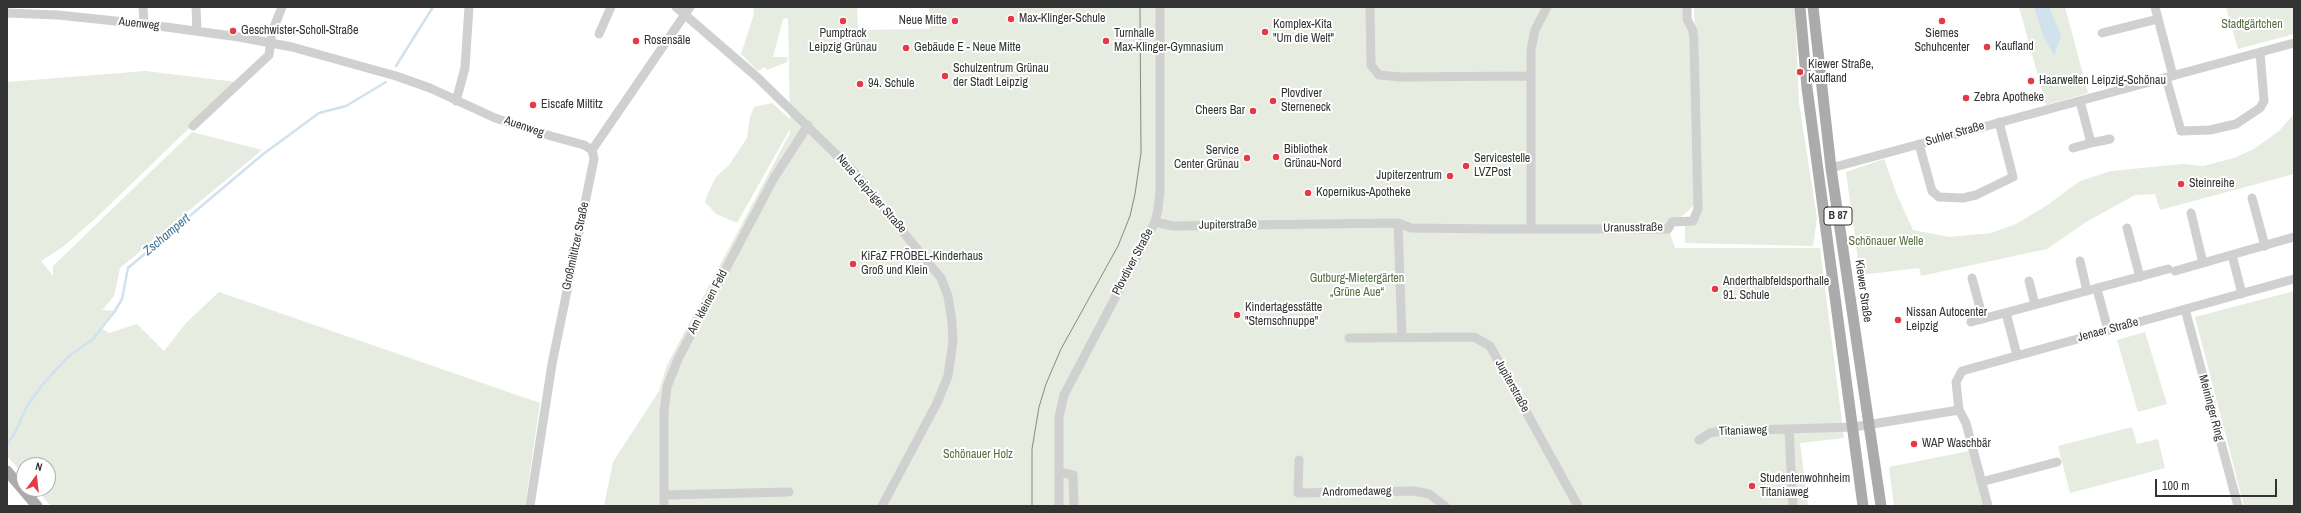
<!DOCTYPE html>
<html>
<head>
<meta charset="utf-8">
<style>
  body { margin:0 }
  #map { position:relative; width:2301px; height:513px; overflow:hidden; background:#fff; font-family:"Archivo Narrow",sans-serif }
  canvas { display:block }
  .frame { position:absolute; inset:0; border:8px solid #333; pointer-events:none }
  .north { position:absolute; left:16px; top:457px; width:40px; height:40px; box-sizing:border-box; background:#fff; border:1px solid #adadad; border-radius:50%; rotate:15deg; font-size:11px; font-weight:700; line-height:16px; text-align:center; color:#333 }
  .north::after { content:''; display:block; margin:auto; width:14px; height:18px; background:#e63946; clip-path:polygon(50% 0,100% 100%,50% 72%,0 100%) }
  .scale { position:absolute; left:2155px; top:479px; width:122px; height:18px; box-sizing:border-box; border:2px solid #333; border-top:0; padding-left:5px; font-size:12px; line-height:14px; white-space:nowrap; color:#333; -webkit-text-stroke:3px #fff; paint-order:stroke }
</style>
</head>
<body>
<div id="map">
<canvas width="2301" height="513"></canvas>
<div class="frame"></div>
<div class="north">N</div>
<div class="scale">100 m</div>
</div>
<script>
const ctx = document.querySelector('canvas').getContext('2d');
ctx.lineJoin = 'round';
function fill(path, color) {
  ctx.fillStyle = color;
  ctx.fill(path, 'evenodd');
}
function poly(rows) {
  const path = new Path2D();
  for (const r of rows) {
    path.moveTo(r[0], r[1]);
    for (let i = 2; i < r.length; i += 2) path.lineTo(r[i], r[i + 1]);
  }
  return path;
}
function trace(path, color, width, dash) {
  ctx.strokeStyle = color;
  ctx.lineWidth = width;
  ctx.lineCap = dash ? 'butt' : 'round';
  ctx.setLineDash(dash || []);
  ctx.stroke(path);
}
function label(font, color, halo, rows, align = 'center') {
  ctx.font = font + ' "Archivo Narrow",sans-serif';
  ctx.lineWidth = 4;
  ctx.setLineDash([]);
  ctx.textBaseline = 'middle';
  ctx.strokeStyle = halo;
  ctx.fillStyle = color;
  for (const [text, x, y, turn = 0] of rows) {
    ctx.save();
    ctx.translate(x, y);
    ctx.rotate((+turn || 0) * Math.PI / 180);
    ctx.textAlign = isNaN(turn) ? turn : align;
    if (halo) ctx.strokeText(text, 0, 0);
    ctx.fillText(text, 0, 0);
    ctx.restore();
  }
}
const green = poly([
  [753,7,857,7,858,30,930,29,929,7,1687,7,1693,31,1697,203,1668,228,1675,248,1820,248,1844,438,1800,443,1808,506,604,506,613,462,659,391,667,365,790,133,790,129,737,223,716,214,705,202,708,193,716,177,729,165,747,138,750,117,754,107,772,103,790,119,788,18,783,19,773,57,788,57,787,62,767,70,765,67,758,71,741,54,754,14],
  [1694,7,1795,7,1799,103,1817,218,1813,246,1685,243,1685,224,1696,222,1697,203,1699,45,1695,29],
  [2019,7,2065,7,2088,93,2046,105],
  [2226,7,2294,7,2294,34,2238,49],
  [145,71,237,82,97,217,64,246,41,261,53,276,53,266,192,132,262,150,120,268,114,296,102,310,117,311,101,328,109,333,137,324,164,351,187,322,219,292,540,403,525,506,51,506,36,489,48,489,48,465,24,465,24,475,7,456,7,82],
  [2294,114,2294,174,2160,210,2155,194,2135,195,2086,222,2047,249,1921,276,1919,268,1860,275,1846,172,1884,159,1897,195,1913,230,1949,237,1991,233,2016,224,2046,206,2080,181,2111,171,2183,164,2203,166,2234,158,2254,149,2279,131],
  [2294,291,2294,506,2244,506,2195,317],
  [2145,332,2167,404,2138,412,2117,340],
  [2132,427,2137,444,2158,439,2165,468,2070,493,2058,446],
  [1969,451,1984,506,1894,506,1889,467]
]);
const water = poly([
  [2034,7,2049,7,2061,36,2054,56,2043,35]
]);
const stream = poly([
  [396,66,433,7],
  [7,444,15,433,26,408,42,385,69,356,92,340,115,311,122,299,128,268,262,155,319,113,346,106,386,82]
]);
const minor = poly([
  [143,7,144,24],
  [196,7,197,31],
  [676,7,758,78,854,172,941,278,948,296,952,322,953,341,948,376,937,403,882,506],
  [1370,7,1371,65,1379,75,1400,77,1530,76],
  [2155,7,2173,76],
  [7,13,58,15,144,24,239,37,292,47,396,76,430,88,495,118,551,136,584,145,592,150],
  [2102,33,2158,19],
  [599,34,611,7],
  [2166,78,2181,131,2210,130,2236,124,2260,108,2264,101,2260,52],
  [456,101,465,68,469,7],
  [193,126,269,55,272,32,282,7],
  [2091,143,2110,139],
  [1919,144,1932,191,1939,197,1963,198,1976,195,2013,177,1999,122],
  [2073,148,2091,143,2080,101],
  [1831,168,2294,43],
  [2252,198,2265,246],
  [2191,213,2203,263],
  [1155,222,1173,226,1398,223,1411,228,1495,229,1668,229,1672,222,1693,221,1698,209,1694,41,1693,31,1687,19,1687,7],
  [1398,223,1402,338],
  [1531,228,1531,50,1535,30,1547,7],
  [2127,228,2140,277],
  [2232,255,2242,294],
  [2080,261,2087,291],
  [2175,271,2294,237],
  [1972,278,1983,319],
  [2029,281,2035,305],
  [2097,289,2108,330],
  [2185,309,2238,506],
  [2006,313,2017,355],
  [1971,322,2168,269],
  [1349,338,1474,337,1490,346,1578,506],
  [1789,430,1793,506],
  [1699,440,1710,433,1721,431,1854,427,1959,410],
  [1299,460,1298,493,1414,491,1429,494,1445,506],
  [1059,472,1073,475,1074,506],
  [1981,482,2057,462],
  [664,495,789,492],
  [530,506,552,364,594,159,592,150,690,7],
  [664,506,664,412,667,387,678,359,774,178,808,125],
  [1059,506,1059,417,1064,395,1155,222,1158,209,1160,191,1160,7],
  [1988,506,1966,423,1959,410,1956,382,1962,371,2294,279]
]);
const major = poly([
  [1800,7,1807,88,1863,506],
  [1813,7,1831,168,1881,506],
  [7,471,37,506]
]);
const tram = poly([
  [1032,506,1032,449,1039,407,1046,384,1061,349,1118,246,1130,216,1135,194,1141,153,1140,7]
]);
const markers = [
  [1011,19,4,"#e63946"],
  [843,21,4,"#e63946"],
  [955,21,4,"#e63946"],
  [1942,21,4,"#e63946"],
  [233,31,4,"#e63946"],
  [1265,32,4,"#e63946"],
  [636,41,4,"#e63946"],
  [1106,41,4,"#e63946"],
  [1987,47,4,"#e63946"],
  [906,48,4,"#e63946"],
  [1800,72,4,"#e63946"],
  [945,76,4,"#e63946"],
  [2031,81,4,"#e63946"],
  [860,84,4,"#e63946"],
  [1966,98,4,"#e63946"],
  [1273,101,4,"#e63946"],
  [533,105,4,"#e63946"],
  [1253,111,4,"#e63946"],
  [1276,157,4,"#e63946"],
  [1247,158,4,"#e63946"],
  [1466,166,4,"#e63946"],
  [1450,176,4,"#e63946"],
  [2181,184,4,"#e63946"],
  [1308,193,4,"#e63946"],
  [853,264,4,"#e63946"],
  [1715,289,4,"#e63946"],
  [1237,315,4,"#e63946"],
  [1898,320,4,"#e63946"],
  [1914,444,4,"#e63946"],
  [1752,486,4,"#e63946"]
];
const shields = [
  [1838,216,28]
];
const shieldNames = [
  ["B 87",1838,216]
];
const poiNames = [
  ["Max-Klinger-Schule",1019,19],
  ["Neue Mitte",947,21,"right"],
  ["Komplex-Kita",1273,25],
  ["\"Um die Welt\"",1273,39],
  ["Geschwister-Scholl-Straße",241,31],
  ["Pumptrack",843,34,"center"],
  ["Leipzig Grünau",843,48,"center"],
  ["Turnhalle",1114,34],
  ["Max-Klinger-Gymnasium",1114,48],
  ["Siemes",1942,34,"center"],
  ["Schuhcenter",1942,48,"center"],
  ["Rosensäle",644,41],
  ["Kaufland",1995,47],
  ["Gebäude E - Neue Mitte",914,48],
  ["Kiewer Straße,",1808,65],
  ["Kaufland",1808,79],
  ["Schulzentrum Grünau",953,69],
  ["der Stadt Leipzig",953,83],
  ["Haarwelten Leipzig-Schönau",2039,81],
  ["94. Schule",868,84],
  ["Plovdiver",1281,94],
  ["Sterneneck",1281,108],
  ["Zebra Apotheke",1974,98],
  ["Eiscafe Miltitz",541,105],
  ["Cheers Bar",1245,111,"right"],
  ["Bibliothek",1284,150],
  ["Grünau-Nord",1284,164],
  ["Service",1239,151,"right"],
  ["Center Grünau",1239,165,"right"],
  ["Servicestelle",1474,159],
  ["LVZPost",1474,173],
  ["Jupiterzentrum",1442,176,"right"],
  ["Steinreihe",2189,184],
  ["Kopernikus-Apotheke",1316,193],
  ["KiFaZ FRÖBEL-Kinderhaus",861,257],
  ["Groß und Klein",861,271],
  ["Anderthalbfeldsporthalle",1723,282],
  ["91. Schule",1723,296],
  ["Kindertagesstätte",1245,308],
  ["\"Sternschnuppe\"",1245,322],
  ["Nissan Autocenter",1906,313],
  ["Leipzig",1906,327],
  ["WAP Waschbär",1922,444],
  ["Studentenwohnheim",1760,479],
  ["Titaniaweg",1760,493]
];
const streetNames = [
  ["Auenweg",139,24,6],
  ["Auenweg",524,127,19],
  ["Suhler Straße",1955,134,-16],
  ["Neue Leipziger Straße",871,194,49],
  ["Jupiterstraße",1228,225,-1],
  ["Uranusstraße",1633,228,-1],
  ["Großmiltitzer Straße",576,246,-78],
  ["Plovdiver Straße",1133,262,-62],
  ["Kiewer Straße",1863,291,82],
  ["Am kleinen Feld",708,302,-62],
  ["Jenaer Straße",2108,330,-15],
  ["Jupiterstraße",1512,386,61],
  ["Meininger Ring",2211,408,75],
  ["Titaniaweg",1743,431,-2],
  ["Andromedaweg",1357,492,-1]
];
const parkNames = [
  ["Stadtgärtchen",2252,25],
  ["Schönauer Welle",1886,242],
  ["Gutburg-Mietergärten",1357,279],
  ["„Grüne Aue“",1357,293],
  ["Schönauer Holz",978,455]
];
const waterNames = [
  ["Zschampert",167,235,-40]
];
fill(green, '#e6ecdf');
fill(water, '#cfe2ee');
trace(stream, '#cfe2ee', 2.5);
trace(minor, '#d0d0d0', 9);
trace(major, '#ababab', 11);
trace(tram, '#888', 1);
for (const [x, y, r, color] of markers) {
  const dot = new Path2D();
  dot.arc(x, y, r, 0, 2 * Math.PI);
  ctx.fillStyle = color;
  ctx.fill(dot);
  trace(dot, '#fff', 1.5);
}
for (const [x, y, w] of shields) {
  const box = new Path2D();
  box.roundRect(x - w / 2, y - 9, w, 18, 3);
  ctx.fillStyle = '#fff';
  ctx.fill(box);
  trace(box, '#333', 1);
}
label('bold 11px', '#333', null, shieldNames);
label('12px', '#333', '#fff', poiNames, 'left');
label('12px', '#333', '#fff', streetNames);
label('12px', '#56703f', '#fff', parkNames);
label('italic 13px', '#3f7597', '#fff', waterNames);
</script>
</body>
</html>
